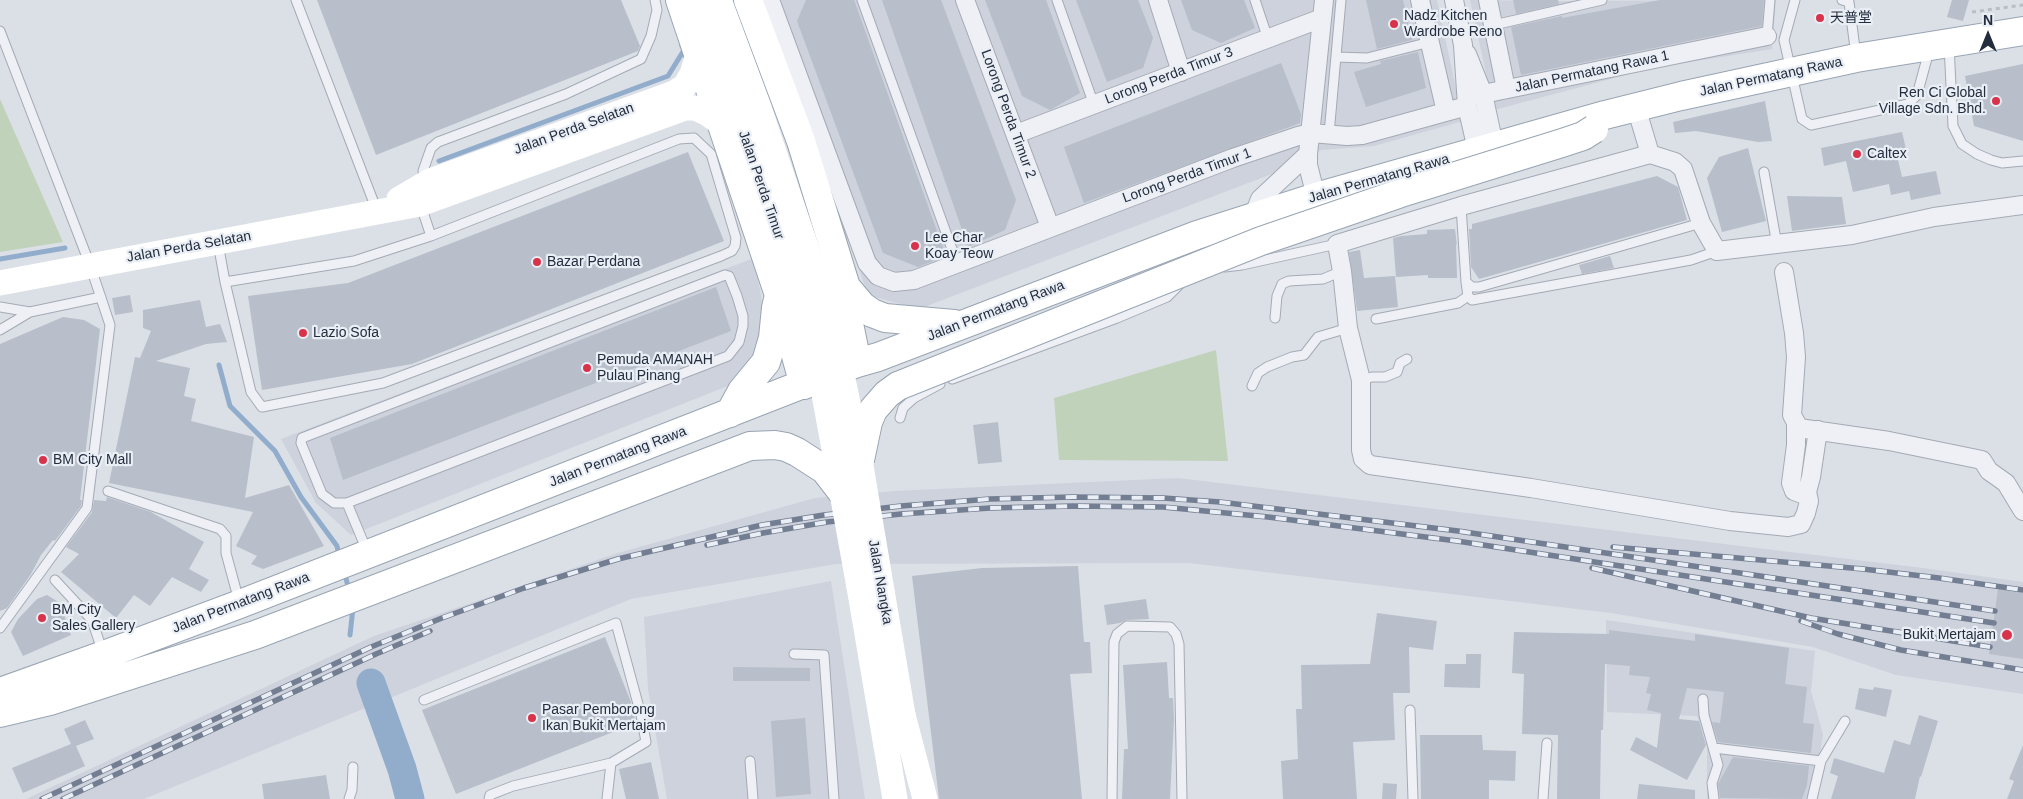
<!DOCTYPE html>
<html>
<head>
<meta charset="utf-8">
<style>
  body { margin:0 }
  #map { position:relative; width:2023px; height:799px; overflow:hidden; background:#dbe0e7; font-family:Arial,sans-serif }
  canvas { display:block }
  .north { position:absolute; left:1963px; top:10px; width:50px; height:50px; -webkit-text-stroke:4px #eaeef5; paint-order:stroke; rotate:0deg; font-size:14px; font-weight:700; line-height:20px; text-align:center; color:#242d3e }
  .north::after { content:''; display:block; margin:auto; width:18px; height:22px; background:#242d3e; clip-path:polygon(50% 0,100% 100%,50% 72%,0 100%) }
</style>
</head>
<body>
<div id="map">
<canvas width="2023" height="799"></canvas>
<div class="north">N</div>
</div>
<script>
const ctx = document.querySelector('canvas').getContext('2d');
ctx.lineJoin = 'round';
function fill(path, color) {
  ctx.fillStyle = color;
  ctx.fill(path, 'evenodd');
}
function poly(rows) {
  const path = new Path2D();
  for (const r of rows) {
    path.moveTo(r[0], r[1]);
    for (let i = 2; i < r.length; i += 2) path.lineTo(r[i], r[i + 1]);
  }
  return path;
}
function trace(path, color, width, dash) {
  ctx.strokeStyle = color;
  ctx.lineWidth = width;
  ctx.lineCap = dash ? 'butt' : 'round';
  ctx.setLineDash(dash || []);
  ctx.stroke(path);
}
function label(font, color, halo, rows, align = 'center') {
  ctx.font = font + ' Arial,"Noto Sans SC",sans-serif';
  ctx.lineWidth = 4.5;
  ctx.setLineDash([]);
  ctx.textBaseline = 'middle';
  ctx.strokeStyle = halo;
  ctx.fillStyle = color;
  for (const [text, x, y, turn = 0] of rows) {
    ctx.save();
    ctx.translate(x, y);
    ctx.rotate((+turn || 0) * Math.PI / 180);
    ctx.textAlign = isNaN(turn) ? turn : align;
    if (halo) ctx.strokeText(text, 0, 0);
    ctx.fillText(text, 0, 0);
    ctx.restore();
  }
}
const built = poly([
  [764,0,1437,0,1463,121,1374,146,1321,150,1303,162,919,309,868,295],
  [1470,0,1564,1,1776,0,1772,49,1652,68,1494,110],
  [754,258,766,323,761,352,738,382,351,535,316,503,281,439],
  [1178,478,1923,568,2023,582,2023,694,1896,675,1813,647,1611,613,1189,563,836,564,631,599,144,799,26,799,374,636,618,553,815,498,895,491],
  [831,581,865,799,667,799,648,689,644,617],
  [1606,620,1815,651,1811,691,1823,734,1816,780,1810,799,1707,799,1707,744,1697,716,1607,712]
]);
const green = poly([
  [0,99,63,242,0,252],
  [1216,350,1228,461,1059,460,1054,398]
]);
const stream = poly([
  [439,161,668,76,684,50,682,46],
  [0,259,65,248],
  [219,365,230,406,275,451,301,497,337,546,339,556],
  [344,571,349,590],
  [350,635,353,608]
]);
const river = poly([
  [371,683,402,769,410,799]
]);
const building = poly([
  [317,0,621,0,640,46,638,51,376,155],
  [806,0,854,0,946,256,918,267,883,253,797,21],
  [882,0,941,0,1016,200,1005,230,968,247],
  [985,0,1046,0,1080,93,1050,110,1022,96],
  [1076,0,1138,0,1153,38,1143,68,1107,82],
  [1181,0,1244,0,1255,28,1221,43,1192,30],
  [1366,0,1403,0,1412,40,1377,49],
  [1513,0,1558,0,1559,4,1516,14],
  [1660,0,1764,0,1762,26,1521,75,1511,27,1562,16,1562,18],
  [1952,0,1969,0,1963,21,1947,17],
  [1418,52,1426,88,1366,107,1354,72,1381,64,1380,61],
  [1281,63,1301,114,1300,123,1084,203,1064,147],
  [2023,64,2023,141,1974,126,1965,76],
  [1765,101,1772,141,1758,142,1696,131,1675,133,1673,122],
  [1902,132,1906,149,1896,151,1902,177,1936,171,1941,194,1911,200,1909,191,1891,195,1889,184,1853,192,1846,161,1824,166,1821,148],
  [1748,148,1766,221,1722,232,1707,178,1719,157],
  [688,152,724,241,412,364,262,390,248,296,348,283],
  [1657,176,1678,187,1687,220,1479,279,1471,267,1469,229,1472,229,1472,224],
  [1787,196,1842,197,1846,224,1792,231],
  [1455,229,1457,246,1456,243,1457,278,1428,278,1428,275,1396,277,1393,238,1401,236,1427,234,1427,230],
  [1360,250,1364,278,1395,276,1398,307,1357,311,1349,252],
  [1610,256,1614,268,1582,274,1579,265],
  [716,287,731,331,343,480,330,438],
  [130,295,133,312,115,315,112,298],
  [200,300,206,327,220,324,227,342,206,344,156,361,190,368,184,396,196,399,191,421,254,437,245,498,289,485,324,546,263,569,251,564,257,556,236,546,253,512,109,483,135,357,140,358,151,331,143,328,143,310],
  [63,317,84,320,100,329,80,500,82,500,81,506,55,541,53,540,41,555,31,574,7,608,0,611,0,344],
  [998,422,1002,462,978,464,973,425],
  [107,497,151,512,204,542,189,569,209,580,201,592,172,577,150,606,134,595,116,618,61,572,79,554,66,547,92,512,94,500,106,501],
  [1078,566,1084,642,1090,642,1092,673,1070,674,1082,799,939,799,912,576,982,568],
  [1998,589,2023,593,2023,659,1989,654],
  [47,595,60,603,71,635,23,656,11,632,18,619,37,599],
  [1146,599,1149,619,1127,620,1120,623,1107,625,1104,605],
  [1377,613,1437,621,1433,650,1409,647,1410,693,1393,693,1395,740,1353,742,1357,799,1283,799,1281,761,1298,759,1296,709,1302,709,1301,665,1370,664],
  [1609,630,1695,641,1695,634,1789,648,1785,684,1807,687,1803,723,1814,724,1811,753,1718,742,1712,722,1720,723,1724,692,1687,688,1679,719,1699,721,1706,745,1687,780,1630,750,1636,737,1657,748,1661,713,1647,710,1651,694,1646,693,1650,677,1629,675,1630,666,1605,664,1603,730,1601,730,1600,799,1557,799,1558,735,1522,734,1524,674,1512,673,1514,632,1609,634],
  [605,637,631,702,636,723,456,794,422,710],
  [1466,654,1481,654,1480,688,1444,687,1445,664,1466,664],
  [1167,662,1169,698,1173,698,1174,719,1170,799,1122,799,1124,749,1128,749,1123,665],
  [733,667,810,668,810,681,733,681],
  [1874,687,1892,690,1886,717,1855,709,1859,688,1873,690],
  [1919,715,1938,721,1921,777,1920,776,1915,799,1831,799,1838,776,1830,773,1834,758,1884,773,1894,740,1910,745],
  [805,718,811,794,776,797,771,721],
  [85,720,94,739,76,746,85,766,23,793,12,768,71,744,64,729],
  [1420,735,1482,735,1483,750,1516,751,1515,781,1489,780,1489,799,1421,799],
  [2023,745,2023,799,2007,799,2014,781,2009,779],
  [1733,757,1809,766,1807,785,1802,799,1720,798,1718,784],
  [651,762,659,799,626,799,619,769],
  [326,775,330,799,264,799,262,784],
  [1383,783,1397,784,1396,799,1382,799],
  [1639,784,1695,790,1695,799,1637,799]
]);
const path = poly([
  [1972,12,2023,5]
]);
const lane = poly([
  [296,0,377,211],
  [862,0,957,263],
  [1057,0,1094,105],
  [1255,0,1268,39],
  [1795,0,1784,40,1802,119,1811,125,1908,104,1917,95,1929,51],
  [1842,0,1849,2,1856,56],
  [1494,25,1602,0],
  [0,31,90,265,110,325,87,508,0,628],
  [1767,36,1770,0],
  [1949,45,1953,126,1962,144,1977,154,1991,160,2002,163,2023,161],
  [1336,57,1367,58,1430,42],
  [1329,134,1341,0],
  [1764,172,1777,245],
  [428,179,423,171,431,148,438,142,566,94,641,59,651,36,657,10,655,0],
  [421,206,431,236],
  [1461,206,1466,282,1472,287,1479,287,1701,223],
  [218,243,225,282,251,392,262,407,383,383,721,256,732,251,735,246,736,238,711,154,694,138,679,139,431,236,354,261,225,282],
  [1225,267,1242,265,1337,244],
  [725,275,729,276,737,296,743,316,743,326,739,342,728,356,347,503,334,503,322,494,301,443,302,438,725,275],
  [1466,282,1468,296,1472,300,1691,260,1717,251],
  [0,307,30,312],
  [1275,318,1277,296,1282,284,1289,281,1323,279,1342,271],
  [1376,319,1458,303,1468,296],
  [0,330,30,312,101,297],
  [952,379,1117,318,1167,297,1181,283],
  [1361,380,1372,377,1385,377,1397,372,1400,363,1407,359],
  [1252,386,1258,373,1267,367,1292,357,1304,355,1318,337,1348,328],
  [900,418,903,408,914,398,940,384],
  [108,491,220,529,226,536,226,553,239,601],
  [347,503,367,551],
  [55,580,92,620,103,653],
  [794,654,824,655,834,799],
  [1703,699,1704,715,1718,765,1712,783,1714,799],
  [424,700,616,623,641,715,646,742,611,763],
  [1410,710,1413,799],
  [1714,748,1821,761],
  [750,761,753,799],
  [349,799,352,790,353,767],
  [489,799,490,795,513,786,611,763,607,799],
  [1112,799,1114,642,1117,634,1127,626,1170,627,1176,634,1179,644,1182,799],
  [1543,799,1547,743],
  [1812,799,1821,761,1845,721]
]);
const street = poly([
  [770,0,867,263,878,276,894,282,914,280,1233,158,1298,136,1311,133,1347,136,1362,135,1467,106],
  [965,0,1050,227],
  [1158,0,1181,72],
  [1420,0,1446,112],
  [1454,0,1463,45,1467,106,1477,150],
  [1488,0,1506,89],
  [1467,54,1483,94,1494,145],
  [1483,94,1767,36],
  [1636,107,1650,154],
  [1016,134,1322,18],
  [1316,197,1308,165,1308,154,1324,0],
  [1253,217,1260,199,1308,154],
  [1784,272,1794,333,1796,357,1792,415,1799,428,1889,441,1982,460,1989,471,2006,483,2023,511],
  [1796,422,1796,445,1791,483,1794,491,1802,494,1807,492,1811,477,1818,430],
  [1807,492,1809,501,1806,513,1801,524,1788,527,1730,521,1531,488,1370,465,1363,459,1361,450,1361,380,1348,328,1342,271,1337,244,1461,206,1650,154,1675,162,1683,169,1701,223,1717,251,1852,235,1934,217,2023,205]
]);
const secondary = poly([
  [696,0,809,323,820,372],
  [719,0,758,105,814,270,829,319,840,365],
  [399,199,430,181,674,93,685,86,692,74,698,55],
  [0,283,420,204,685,108,695,108,708,114,722,124],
  [859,587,895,799],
  [903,715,925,799]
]);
const primary = poly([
  [680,0,779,295,776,308,773,338,766,362,742,391,730,413],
  [748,0,801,141,846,287,862,306,872,313,885,318,954,324],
  [846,287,845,304,857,363],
  [782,305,804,385],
  [0,692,104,655,240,604,857,363,878,357,1197,235,1316,197,1605,115,1681,96,1856,58,2023,31],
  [0,713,50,701,255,635,750,446,775,445,786,447,797,452,825,470,842,492]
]);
const rail = poly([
  [707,545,763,533,827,522,901,514,990,508,1073,506,1163,507,1268,517,1457,541,1994,623],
  [1613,547,1863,569,1939,578,2023,590],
  [1592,568,1811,618,1990,647],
  [1801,621,1838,634,1901,650,2023,670],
  [42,799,371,647,442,618,524,588,618,559,762,525,824,515,901,506,990,499,1073,497,1163,498,1220,502,1458,531,1995,611],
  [63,799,376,654,430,631]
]);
const secondaryBridge = poly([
  [840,365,860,460,903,715],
  [820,372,859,587]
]);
const primaryBridge = poly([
  [860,460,868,422,873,410,887,394,898,386,1261,241,1401,193,1562,143,1583,136,1594,129]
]);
const markers = [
  [1820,18,5,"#d8334a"],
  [1394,24,5,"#d8334a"],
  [1996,101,5,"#d8334a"],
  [1857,154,5,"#d8334a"],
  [915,246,5,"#d8334a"],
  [537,262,5,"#d8334a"],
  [303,333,5,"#d8334a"],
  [587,368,5,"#d8334a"],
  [43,460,5,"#d8334a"],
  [42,618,5,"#d8334a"],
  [2007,635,6,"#d8334a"],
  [532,718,5,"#d8334a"]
];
const poiNames = [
  ["Nadz Kitchen",1404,16],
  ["Wardrobe Reno",1404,32],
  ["天普堂",1830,18],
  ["Ren Ci Global",1986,93,"right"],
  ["Village Sdn. Bhd.",1986,109,"right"],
  ["Caltex",1867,154],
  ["Lee Char",925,238],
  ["Koay Teow",925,254],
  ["Bazar Perdana",547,262],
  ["Lazio Sofa",313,333],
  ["Pemuda AMANAH",597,360],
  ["Pulau Pinang",597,376],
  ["BM City Mall",53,460],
  ["BM City",52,610],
  ["Sales Gallery",52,626],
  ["Bukit Mertajam",1996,635,"right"],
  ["Pasar Pemborong",542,710],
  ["Ikan Bukit Mertajam",542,726]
];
const streetNames = [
  ["Jalan Permatang Rawa 1",1592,72,-12],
  ["Lorong Perda Timur 3",1169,76,-21],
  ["Jalan Permatang Rawa",1771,77,-12],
  ["Lorong Perda Timur 2",1008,114,70],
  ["Jalan Perda Selatan",574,129,-20],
  ["Lorong Perda Timur 1",1187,176,-20],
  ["Jalan Permatang Rawa",1379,179,-16],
  ["Jalan Perda Timur",761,185,71],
  ["Jalan Perda Selatan",189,247,-10],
  ["Jalan Permatang Rawa",996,311,-21],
  ["Jalan Permatang Rawa",618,457,-21],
  ["Jalan Nangka",880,582,80],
  ["Jalan Permatang Rawa",241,603,-21]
];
fill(built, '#cdd2dc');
fill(green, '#c1d2bb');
trace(stream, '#92adcb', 5);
trace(river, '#92adcb', 29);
fill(building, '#b8beca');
trace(lane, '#a4aab4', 11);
trace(street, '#a4aab4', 20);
trace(primary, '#99a4b3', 30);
trace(path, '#b9bdc5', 3, [4, 4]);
trace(lane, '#eef0f5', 9);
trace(street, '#eef0f5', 18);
trace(secondary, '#fff', 25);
trace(primary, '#fff', 28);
trace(rail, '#737e92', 5.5);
trace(rail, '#eaeef5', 4, [11]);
trace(primaryBridge, '#99a4b3', 30, []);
trace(secondaryBridge, '#fff', 25);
trace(primaryBridge, '#fff', 28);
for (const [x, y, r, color] of markers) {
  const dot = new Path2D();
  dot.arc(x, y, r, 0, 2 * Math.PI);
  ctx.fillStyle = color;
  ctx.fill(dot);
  trace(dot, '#eaeef5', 2);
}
label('14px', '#242d3e', '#eaeef5', poiNames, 'left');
label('14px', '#242d3e', '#eaeef5', streetNames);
</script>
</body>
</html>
